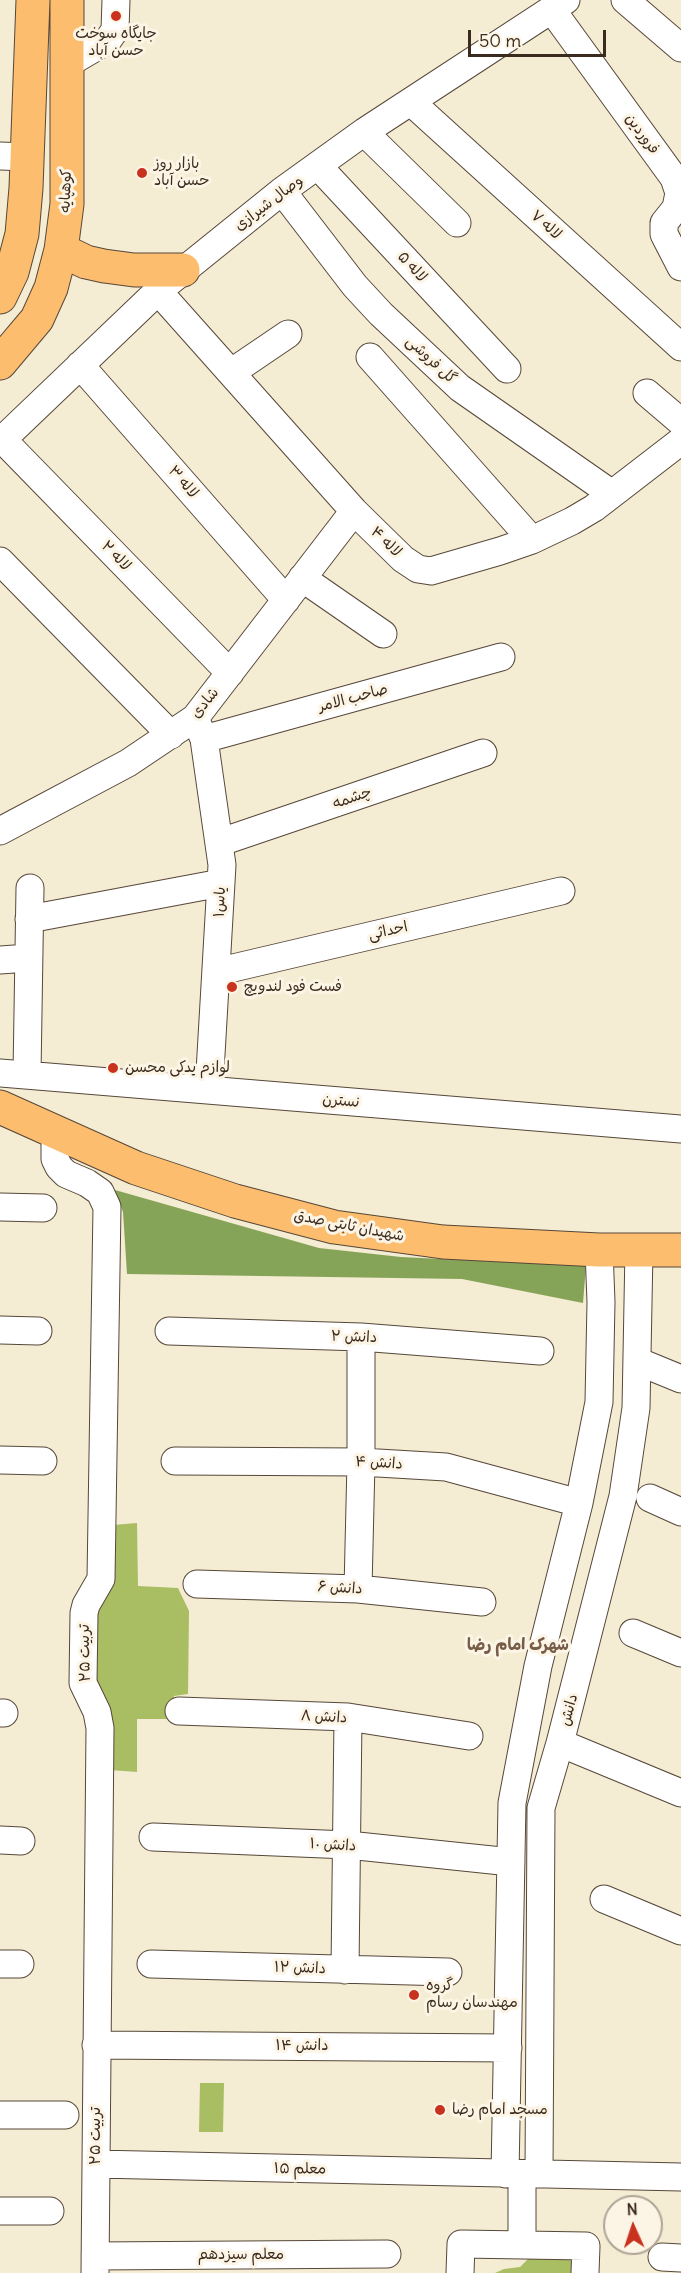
<!DOCTYPE html>
<html>
<head>
<meta charset="utf-8">
<style>
  body { margin:0 }
  #map { position:relative; width:681px; height:2273px; overflow:hidden; background:#f4ecd3; font-family:Delius,sans-serif }
  canvas { display:block }
  .north { position:absolute; left:603px; top:2195px; width:60px; height:60px; box-sizing:border-box; background:#fcf5e5; border:2px solid #afa495; border-radius:50%; rotate:357deg; font-size:16px; font-weight:700; line-height:24px; text-align:center; color:#3b2a1e }
  .north::after { content:''; display:block; margin:auto; width:21px; height:27px; background:#c8321e; clip-path:polygon(50% 0,100% 100%,50% 72%,0 100%) }
  .scale { position:absolute; left:468px; top:30px; width:138px; height:27px; box-sizing:border-box; border:3px solid #3b2a1e; border-top:0; padding-left:8px; font-size:18px; line-height:21px; white-space:nowrap; color:#3b2a1e; -webkit-text-stroke:4px #fcf5e5; paint-order:stroke }
</style>
</head>
<body>
<div id="map">
<canvas width="681" height="2273"></canvas>
<div class="north">N</div>
<div class="scale">50 m</div>
</div>
<script>
const ctx = document.querySelector('canvas').getContext('2d');
ctx.lineJoin = 'round';
function fill(path, color) {
  ctx.fillStyle = color;
  ctx.fill(path, 'evenodd');
}
function poly(rows) {
  const path = new Path2D();
  for (const r of rows) {
    path.moveTo(r[0], r[1]);
    for (let i = 2; i < r.length; i += 2) path.lineTo(r[i], r[i + 1]);
  }
  return path;
}
function trace(path, color, width, dash) {
  ctx.strokeStyle = color;
  ctx.lineWidth = width;
  ctx.lineCap = dash ? 'butt' : 'round';
  ctx.setLineDash(dash || []);
  ctx.stroke(path);
}
function label(font, color, halo, rows, align = 'center') {
  ctx.font = font + ' Delius,"Playpen Sans Arabic",sans-serif';
  ctx.lineWidth = 6;
  ctx.setLineDash([]);
  ctx.textBaseline = 'middle';
  ctx.strokeStyle = halo;
  ctx.fillStyle = color;
  for (const [text, x, y, turn = 0] of rows) {
    ctx.save();
    ctx.translate(x, y);
    ctx.rotate((+turn || 0) * Math.PI / 180);
    ctx.textAlign = isNaN(turn) ? turn : align;
    if (halo) ctx.strokeText(text, 0, 0);
    ctx.fillText(text, 0, 0);
    ctx.restore();
  }
}
const green = poly([
  [137,1523,138,1586,178,1588,189,1611,188,1694,174,1696,173,1719,137,1719,137,1772,110,1770,94,1691,92,1609,113,1525],
  [200,2083,224,2083,223,2132,199,2132],
  [531,2256,569,2258,575,2262,575,2273,495,2273,504,2269,520,2267]
]);
const forest = poly([
  [115,1190,319,1248,401,1257,586,1266,583,1303,462,1279,127,1274,123,1212]
]);
const minor = poly([
  [625,0,681,48],
  [552,10,674,178,679,193,676,208,664,223,664,234,681,267],
  [67,64,108,40,115,30,116,0],
  [411,102,681,347],
  [364,132,457,223],
  [0,156,27,157],
  [318,166,507,369],
  [282,191,355,286,381,314,460,388,612,494],
  [158,291,354,511,403,559,418,569,431,571,500,551,532,540,572,521,594,508,681,441],
  [370,357,532,540],
  [80,365,286,600],
  [232,372,288,334],
  [647,393,681,422],
  [2,439,230,673],
  [0,442,158,291,282,191,364,132,566,0],
  [0,561,171,735],
  [302,578,383,634],
  [195,718,204,739,222,865,209,1089],
  [204,739,501,657],
  [0,831,128,763,195,718,354,511],
  [221,842,483,753],
  [29,919,221,883],
  [0,960,28,958],
  [216,972,561,891],
  [0,1073,681,1129],
  [27,1074,30,888],
  [55,1132,55,1159,59,1167,66,1174,87,1183,100,1192,107,1207,101,1579,86,1605,84,1613,83,1683,97,1712,100,1728,95,2273],
  [0,1207,43,1208],
  [0,1330,38,1331],
  [169,1331,361,1337,540,1351],
  [637,1361,681,1379],
  [0,1460,43,1461],
  [175,1461,361,1462,446,1467,579,1503],
  [650,1498,681,1512],
  [197,1584,358,1589,482,1602],
  [358,1589,361,1462,361,1337],
  [633,1633,681,1653],
  [179,1711,348,1717,469,1736],
  [0,1713,4,1713],
  [560,1743,681,1793],
  [153,1837,348,1845,511,1862],
  [0,1840,21,1841],
  [604,1899,681,1931],
  [0,1964,20,1964],
  [151,1964,448,1972],
  [345,1970,348,1717],
  [96,2045,508,2048],
  [0,2115,65,2115],
  [96,2164,681,2177],
  [505,2174,512,1803,538,1666,579,1503,599,1402,601,1302,599,1250],
  [522,2174,522,2245],
  [539,2174,541,1808,560,1743,623,1496,636,1408,639,1250],
  [0,2211,50,2211],
  [95,2256,387,2254],
  [662,2257,681,2258],
  [460,2273,461,2244,586,2246,585,2273]
]);
const major = poly([
  [61,250,86,262,104,266,134,270,183,270],
  [0,297,12,272,22,234,26,188,33,0],
  [0,363,37,319,51,288,61,250,67,204,67,0],
  [0,1107,136,1168,235,1201,334,1227,443,1242,599,1250,681,1250]
]);
const markers = [
  [116,16,6,"#c8321e"],
  [142,173,6,"#c8321e"],
  [232,987,6,"#c8321e"],
  [113,1068,6,"#c8321e"],
  [414,1995,6,"#c8321e"],
  [440,2110,6,"#c8321e"]
];
const poiNames = [
  ["جایگاه سوخت",116,34,"center"],
  ["حسن آباد",116,51,"center"],
  ["بازار روز",154,164],
  ["حسن آباد",154,181],
  ["فست فود لندویچ",244,987],
  ["لوازم یدکی محسن",125,1068],
  ["گروه",426,1986],
  ["مهندسان رسام",426,2003],
  ["مسجد امام رضا",452,2110]
];
const streetNames = [
  ["فروردین",642,134,54],
  ["کوهپایه",66,191,-88],
  ["وصال شیرازی",269,203,-37],
  ["لاله ۷",546,225,42],
  ["لاله ۵",412,267,47],
  ["گل فروشی",431,360,43],
  ["لاله ۳",183,482,49],
  ["لاله ۴",386,542,44],
  ["لاله ۲",116,556,46],
  ["صاحب الامر",353,698,-15],
  ["شادی",205,703,-50],
  ["چشمه",352,798,-19],
  ["یاس۱",220,902,-87],
  ["احداثی",388,931,-13],
  ["نسترن",341,1101,5],
  ["شهیدان ثابتی صدق",349,1226,11],
  ["دانش ۲",354,1337,2],
  ["دانش ۴",379,1463,3],
  ["دانش ۶",340,1588,3],
  ["تربیت ۲۵",85,1653,-91],
  ["دانش",569,1710,-75],
  ["دانش ۸",324,1717,3],
  ["دانش ۱۰",333,1845,3],
  ["دانش ۱۲",300,1968,2],
  ["دانش ۱۴",302,2046],
  ["تربیت ۲۵",96,2136,-90],
  ["معلم ۱۵",300,2169,1],
  ["معلم سیزدهم",241,2255]
];
const neighbourhoodNames = [
  ["شهرک امام رضا",518,1645]
];
fill(green, '#a9bd62');
fill(forest, '#86a458');
trace(minor, '#574739', 29);
trace(major, '#574739', 35);
trace(minor, '#fff', 27);
trace(major, '#fcbd6e', 33);
for (const [x, y, r, color] of markers) {
  const dot = new Path2D();
  dot.arc(x, y, r, 0, 2 * Math.PI);
  ctx.fillStyle = color;
  ctx.fill(dot);
  trace(dot, '#fcf5e5', 2);
}
label('15px', '#3b2a1e', '#fcf5e5', poiNames, 'left');
label('15px', '#3b2a1e', '#fcf5e5', streetNames);
label('bold 16px', '#775c48', '#fcf5e5', neighbourhoodNames);
</script>
</body>
</html>
